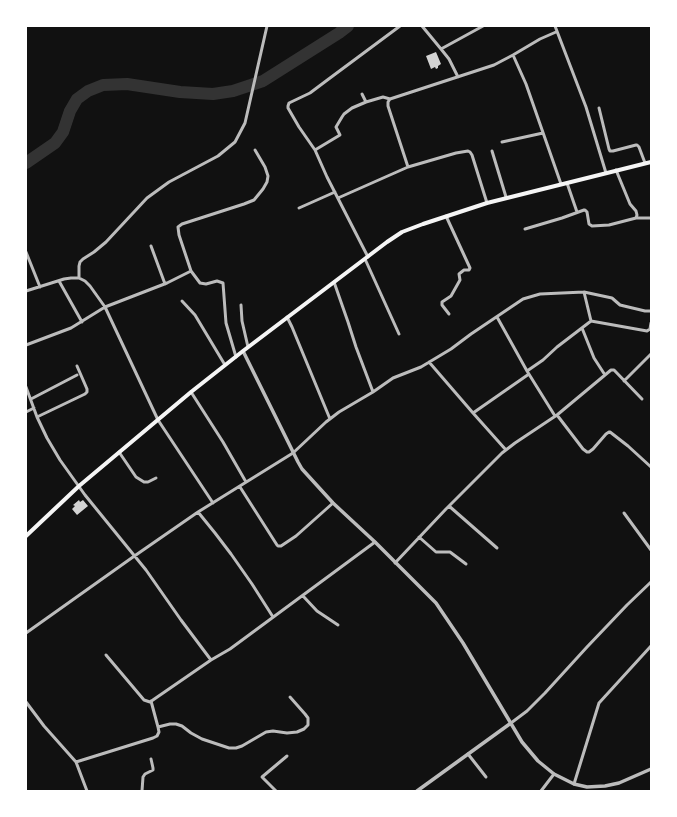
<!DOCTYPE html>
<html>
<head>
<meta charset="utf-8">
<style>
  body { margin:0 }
  #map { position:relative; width:677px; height:817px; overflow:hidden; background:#111; font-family:Arial,sans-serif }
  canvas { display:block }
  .frame { position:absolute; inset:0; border:27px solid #fff; pointer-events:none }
</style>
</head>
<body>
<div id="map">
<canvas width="677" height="817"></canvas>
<div class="frame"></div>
</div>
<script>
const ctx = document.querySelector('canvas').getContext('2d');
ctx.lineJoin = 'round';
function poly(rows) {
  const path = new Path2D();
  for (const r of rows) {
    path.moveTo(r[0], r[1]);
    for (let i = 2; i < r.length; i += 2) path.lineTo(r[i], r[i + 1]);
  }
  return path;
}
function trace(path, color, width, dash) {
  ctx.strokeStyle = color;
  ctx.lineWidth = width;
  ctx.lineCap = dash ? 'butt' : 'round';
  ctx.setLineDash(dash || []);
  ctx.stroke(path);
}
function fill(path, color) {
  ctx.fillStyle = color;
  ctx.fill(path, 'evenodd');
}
const river = poly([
  [26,163,55,143,63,132,70,111,77,99,88,91,103,85,127,84,180,92,213,94,233,91,263,81,339,33,348,26]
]);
const building = poly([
  [436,52,441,64,438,66,438,68,436,69,435,67,431,69,426,56],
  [79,500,80,502,83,500,88,506,77,515,72,509,75,506,73,505]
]);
const minor = poly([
  [422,26,441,49,449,59,458,77],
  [555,26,586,107,606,173],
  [441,49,483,26],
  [513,55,526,84,561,184],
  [362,94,366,102,383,97,390,99,494,65,513,55,540,39,556,32],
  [390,99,388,102,388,106,408,167],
  [366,102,352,108,344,114,342,117,336,127,340,135,315,150,327,177,368,257],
  [599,108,609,149,610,151,613,151,636,145,637,145,639,147,645,163],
  [502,142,543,133],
  [315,150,299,127,288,108,288,106,289,103,310,93,326,81,400,26],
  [492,151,506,197],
  [616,170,630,204,636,211,637,215,636,218],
  [567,183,577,212],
  [338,198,408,167,456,153,468,151,470,152,472,155,487,203],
  [299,208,335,192],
  [446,216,470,268,469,270,464,270,459,274,460,280,451,296,442,302,442,305,449,314],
  [525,229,562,218,584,210,585,210,587,212,589,224,592,226,609,225,636,218,651,218],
  [151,246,165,284],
  [26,252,40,287],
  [365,259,399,334],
  [191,271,200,283,206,284,217,281,223,283,226,323,236,357],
  [79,278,79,266,80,262,83,259,94,252,106,242,147,198,169,182,218,156,235,142,245,123,267,26],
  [59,281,82,322],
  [334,282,348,322,356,347,373,392],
  [26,291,64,279,71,278,79,278,85,281,90,286,105,307,158,420,213,503],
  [584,292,591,321],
  [182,301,195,315,225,365],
  [241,305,242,321,248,347],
  [287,317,292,327,330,419],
  [497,317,527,371,555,416],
  [582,328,594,358,605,375],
  [26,345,71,328,105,307,167,283,191,271,179,235,178,227,182,224,244,204,254,200,263,189,267,182,268,176,265,167,255,150],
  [429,362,473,413],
  [527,371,543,360,557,347,591,321,647,331,650,329,651,323],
  [624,381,651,354],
  [26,387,37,417,47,438,60,460,85,495,146,570,181,620,211,660],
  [191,392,223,442,246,482],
  [31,399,77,375],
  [26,412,34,408],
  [557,415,583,449,587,452,589,452,593,449,606,434,609,432,610,432,628,446,651,467],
  [37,417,85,394,87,392,87,389,77,366],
  [506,450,473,413,529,374],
  [119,452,136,477,144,482,148,482,156,478],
  [240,487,277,545,278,546,281,546,296,536,333,503],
  [449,506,497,548],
  [198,512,215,533,231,554,252,584,273,617],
  [624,513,651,550],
  [419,537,436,552,450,552,466,564],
  [395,563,446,509,502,453,515,443,557,415,611,370,614,370,642,399],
  [303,596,317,611,338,625],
  [26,633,133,557,198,512,293,453,326,422,339,412,373,392,393,378,421,367,451,349,471,334,523,299,540,294,584,292,612,298,620,305,645,311,651,311],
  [106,655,144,700,150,702,211,660,230,649,375,542],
  [26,702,44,726,76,762,87,791],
  [511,723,527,711,545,693,587,647,627,605,651,582],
  [158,727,170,724,176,724,182,726,191,733,202,739,229,748,236,748,242,746,266,732,273,731,287,733,297,732,304,729,308,725,308,718,305,714,290,697],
  [468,754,486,777],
  [76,762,153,738,157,736,159,732,158,727,151,701],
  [574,784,599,703,651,646],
  [142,791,143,777,145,774,153,770,153,768,151,759],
  [276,791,262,777,287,756],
  [541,791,554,774]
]);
const tertiary = poly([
  [243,351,298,462,302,469,333,503,375,542,436,603,463,643,522,742,538,761,554,774,574,784,587,787,605,786,619,783,651,769],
  [417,791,511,723]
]);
const secondary = poly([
  [26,536,79,486,191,392,243,351,387,242,402,232,423,224,487,203,651,162]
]);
trace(river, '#333', 12);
fill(building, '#d3d3d3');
trace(minor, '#bcbcbc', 3);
trace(tertiary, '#bcbcbc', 3.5);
trace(secondary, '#f5f5f5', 4);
</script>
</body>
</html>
